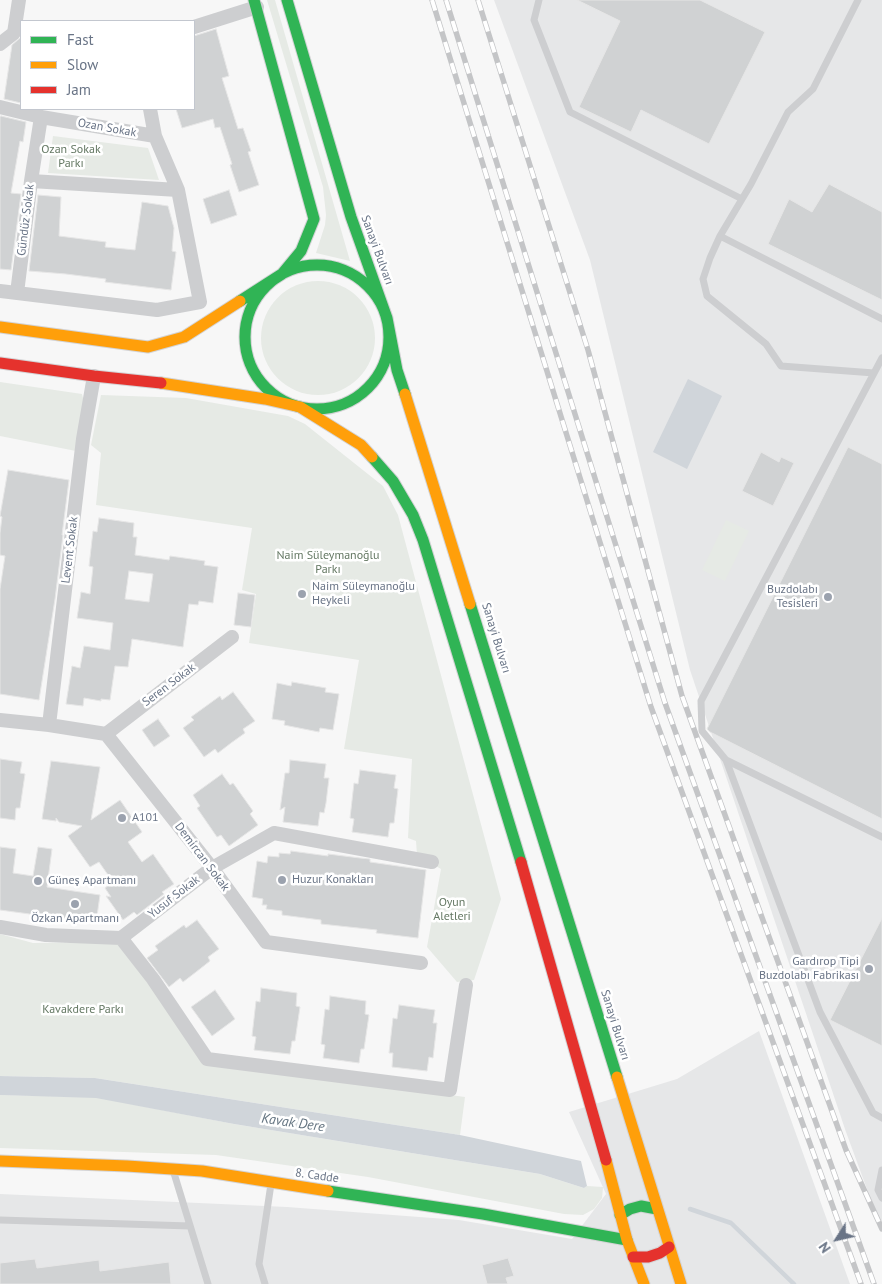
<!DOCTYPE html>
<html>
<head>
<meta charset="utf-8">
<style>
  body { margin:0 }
  #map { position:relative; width:882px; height:1284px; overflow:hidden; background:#f7f7f7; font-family:"PT Sans",sans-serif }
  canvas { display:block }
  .legend { position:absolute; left:20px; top:20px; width:175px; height:90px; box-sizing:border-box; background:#fff; border:1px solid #c3c7cf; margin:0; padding:6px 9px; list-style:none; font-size:15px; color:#697486 }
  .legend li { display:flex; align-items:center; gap:10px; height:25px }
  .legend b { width:25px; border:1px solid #c3c7cf }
  .north { position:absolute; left:812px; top:1214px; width:50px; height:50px; -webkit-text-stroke:4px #fff; paint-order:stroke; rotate:235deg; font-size:14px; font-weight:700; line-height:20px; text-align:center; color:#697486 }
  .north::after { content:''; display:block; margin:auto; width:18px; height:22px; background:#697486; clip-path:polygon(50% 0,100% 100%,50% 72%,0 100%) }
</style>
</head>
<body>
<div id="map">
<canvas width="882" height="1284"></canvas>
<ul class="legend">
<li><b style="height:6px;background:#30b455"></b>Fast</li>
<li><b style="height:6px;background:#ff9f0a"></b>Slow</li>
<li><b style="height:6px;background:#e5322d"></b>Jam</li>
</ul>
<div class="north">N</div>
</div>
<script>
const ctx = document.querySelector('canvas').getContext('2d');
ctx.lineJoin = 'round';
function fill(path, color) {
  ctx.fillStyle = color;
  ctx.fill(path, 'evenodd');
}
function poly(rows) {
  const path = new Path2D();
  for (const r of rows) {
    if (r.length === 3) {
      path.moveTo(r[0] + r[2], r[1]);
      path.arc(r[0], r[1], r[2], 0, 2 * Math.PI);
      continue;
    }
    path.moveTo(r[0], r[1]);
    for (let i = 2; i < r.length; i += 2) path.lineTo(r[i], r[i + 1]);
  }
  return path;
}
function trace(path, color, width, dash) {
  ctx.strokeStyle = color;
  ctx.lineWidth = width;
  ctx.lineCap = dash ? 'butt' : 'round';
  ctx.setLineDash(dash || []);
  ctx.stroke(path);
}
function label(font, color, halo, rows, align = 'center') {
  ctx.font = font + ' "PT Sans",sans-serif';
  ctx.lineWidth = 5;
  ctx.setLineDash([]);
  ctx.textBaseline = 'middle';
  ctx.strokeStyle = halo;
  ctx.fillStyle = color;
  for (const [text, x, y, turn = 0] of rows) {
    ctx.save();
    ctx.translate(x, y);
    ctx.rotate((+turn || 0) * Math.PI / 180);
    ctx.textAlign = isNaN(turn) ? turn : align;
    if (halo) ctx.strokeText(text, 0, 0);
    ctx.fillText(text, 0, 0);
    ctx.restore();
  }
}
const built = poly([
  [494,0,882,0,882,1230,846,1132,690,670,590,260],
  [759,1031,850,1284,0,1284,0,1194,287,1207,459,1220,572,1239,606,1194,569,1112,677,1079]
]);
const green = poly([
  [267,0,275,0,350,261,316,253,325,225,326,215,323,187],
  [53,136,148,148,159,180,48,173],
  [318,338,57],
  [0,382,82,394,84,402,76,451,0,436],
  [101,395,186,398,288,416,305,424,383,486,398,515,501,899,474,980,457,982,427,947,441,869,417,855,416,841,408,838,412,759,344,749,359,660,249,643,256,594,242,590,252,528,96,505,101,453,91,445],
  [726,520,749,531,725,581,702,570],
  [0,934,33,943,118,942,205,1062,465,1097,460,1135,95,1078,0,1076],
  [0,1095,95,1097,234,1124,540,1174,584,1188,587,1186,603,1187,602,1198,594,1209,583,1215,564,1214,368,1177,216,1155,0,1148]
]);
const water = poly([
  [688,379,722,396,687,469,653,452],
  [0,1076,95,1078,460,1135,581,1161,587,1186,584,1188,540,1174,234,1124,96,1098,0,1095]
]);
const stream = poly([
  [690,1209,731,1223,794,1284]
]);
const building = poly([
  [577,0,700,0,765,32,709,144,641,110,631,132,579,107,620,21,577,0],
  [216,29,229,76,222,78,238,129,243,128,251,151,248,152,259,185,239,192,230,165,232,164,220,127,215,128,213,119,182,128,176,109,194,109,194,36,216,29],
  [21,37,21,103,4,99,12,45,21,37],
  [1,116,26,122,23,142,20,141,11,193,21,194,11,270,0,269,0,117,1,116],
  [829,184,882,212,882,300,768,244,789,199,812,212,829,184],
  [229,190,237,215,211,224,203,199,229,190],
  [38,195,61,197,59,236,106,242,105,247,135,250,142,202,168,206,174,228,172,251,176,252,171,290,105,282,106,279,66,274,29,271,38,195],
  [848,447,882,464,882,819,710,732,707,729,848,447],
  [761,452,779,462,781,457,794,463,773,506,742,491,761,452],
  [8,470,69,480,62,535,63,535,55,599,39,700,0,694,0,589,5,556,0,555,0,533,2,517,0,516,8,470],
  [99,518,134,523,133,537,137,537,135,555,169,560,170,556,205,561,204,565,218,567,213,603,199,601,198,605,189,604,183,647,132,639,128,667,115,666,110,700,101,699,101,701,84,698,83,706,66,704,72,666,80,668,84,646,110,650,113,623,77,618,81,592,90,594,93,567,89,566,93,531,97,532,99,518],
  [129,571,153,574,149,602,125,599,129,571],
  [238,593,255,595,251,627,234,625,238,593],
  [292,682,326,688,325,692,339,694,333,730,320,728,319,732,284,725,285,721,272,719,277,683,291,686,292,682],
  [233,692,255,721,243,729,245,733,231,743,218,753,215,749,204,757,183,728,194,720,191,717,220,696,222,700,233,692],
  [158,719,170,736,154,747,142,730,158,719],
  [0,759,22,762,20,773,25,774,20,808,16,808,15,820,0,818,0,759],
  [290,760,326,764,324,778,329,778,326,803,324,813,320,812,318,826,283,822,285,807,280,810,285,773,289,773,290,760],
  [51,761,100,767,91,820,120,800,142,832,128,842,142,862,153,854,174,884,162,892,164,894,137,915,134,912,123,920,106,896,111,897,105,888,113,882,99,862,90,867,68,836,82,826,59,822,56,818,56,821,42,819,51,761],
  [360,770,396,775,394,788,398,789,394,823,390,823,388,837,352,832,354,819,350,818,354,783,358,784,360,770],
  [222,774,230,785,233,783,253,811,250,814,258,825,229,846,221,835,217,837,197,808,200,806,193,795,222,774],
  [0,847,16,849,13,873,33,876,38,847,52,849,47,887,100,895,96,923,0,910,0,847],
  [291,851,328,856,328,854,360,858,370,859,370,862,426,870,418,938,376,933,377,930,321,924,321,920,282,915,282,911,266,909,267,905,262,905,263,899,252,897,257,861,267,863,268,856,279,857,279,853,290,854,291,851],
  [882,918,882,1046,830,1020,882,918],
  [197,920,219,949,208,957,210,961,196,972,183,982,180,978,169,987,147,958,158,950,155,946,184,925,186,928,197,920],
  [261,988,297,993,296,1006,300,1007,295,1041,292,1041,290,1054,254,1050,256,1037,252,1036,256,1001,260,1002,261,988],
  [215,990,235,1019,212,1036,191,1007,215,990],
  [330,996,366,1001,365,1014,369,1015,364,1049,361,1049,359,1063,323,1058,325,1045,321,1044,325,1009,329,1010,330,996],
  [399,1005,435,1010,433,1023,437,1023,433,1058,429,1057,427,1071,392,1067,393,1053,389,1053,393,1018,397,1019,399,1005],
  [508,1258,514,1276,506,1278,508,1284,487,1284,482,1265,508,1258],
  [35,1259,37,1268,99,1260,100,1271,169,1262,171,1284,0,1284,0,1263,35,1259]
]);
const lane = poly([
  [539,0,534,20,570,112,742,199],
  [858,0,813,89,788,112,751,184,720,236,710,258,703,279,707,296,766,344,781,366,874,373],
  [720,236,882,319],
  [882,358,701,701,702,731,726,760,820,1012,873,1113,882,1118],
  [726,760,882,837],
  [173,1170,208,1284],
  [882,1170,878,1190,882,1198],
  [0,1220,190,1226],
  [265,1284,259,1264,271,1184]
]);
const street = poly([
  [194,27,257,7],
  [0,44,14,33,19,0],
  [0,107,41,117,155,136],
  [31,181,178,190],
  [0,291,157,310,200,302,178,190,155,136,150,109],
  [17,293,31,181,41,117],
  [0,720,49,725,106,734,212,868,266,942,421,963],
  [49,725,83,439,94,376],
  [106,734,232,637],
  [0,927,46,935,121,938,212,868,274,833,432,862],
  [121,938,153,979,207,1059,450,1090,466,985]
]);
const fast = poly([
  [287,0,351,217,387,318,397,370,405,394],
  [317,337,72],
  [240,301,282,274,301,251,314,219,254,0],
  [372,457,393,481,413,515,423,540,521,862],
  [470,604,617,1077],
  [328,1191,483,1214,627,1240],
  [620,1215,630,1209,641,1206,657,1209]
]);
const slow = poly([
  [0,327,148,347,184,337,240,301],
  [161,383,265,399,300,407,361,445,372,457],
  [405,394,470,604],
  [617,1077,681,1284],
  [606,1160,627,1240,644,1284],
  [0,1161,127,1166,202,1171,328,1191]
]);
const jam = poly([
  [0,363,94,376,161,383],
  [521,862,606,1160],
  [633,1257,648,1257,660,1253,669,1247]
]);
const rail = poly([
  [432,0,651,707,861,1284],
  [446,0,665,703,874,1284],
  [478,0,588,350,682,696,846,1150,882,1229]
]);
const markers = [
  [302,594,5,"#9ba2ae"],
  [828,597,5,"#9ba2ae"],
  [122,818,5,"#9ba2ae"],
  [282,880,5,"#9ba2ae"],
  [38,881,5,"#9ba2ae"],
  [75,904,5,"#9ba2ae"],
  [869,969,5,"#9ba2ae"]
];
const streetNames = [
  ["Ozan Sokak",107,128,10],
  ["Gündüz Sokak",26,220,-83],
  ["Sanayi Bulvarı",377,250,70],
  ["Levent Sokak",70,550,-83],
  ["Sanayi Bulvarı",496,638,73],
  ["Seren Sokak",169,685,-37],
  ["Demircan Sokak",202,857,53],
  ["Yusuf Sokak",174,897,-38],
  ["Sanayi Bulvarı",615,1025,73],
  ["8. Cadde",317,1176,8]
];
const parkNames = [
  ["Ozan Sokak",71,150],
  ["Parkı",71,164],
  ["Naim Süleymanoğlu",328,556],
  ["Parkı",328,570],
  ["Oyun",452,903],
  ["Aletleri",452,917],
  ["Kavakdere Parkı",83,1010]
];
const poiNames = [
  ["Naim Süleymanoğlu",312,587],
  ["Heykeli",312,601],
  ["Buzdolabı",818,590,"right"],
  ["Tesisleri",818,604,"right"],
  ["A101",132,818],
  ["Huzur Konakları",292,880],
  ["Güneş Apartmanı",48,881],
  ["Özkan Apartmanı",75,919,"center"],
  ["Gardırop Tipi",859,962,"right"],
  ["Buzdolabı Fabrikası",859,976,"right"]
];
const waterNames = [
  ["Kavak Dere",293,1123,8]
];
fill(built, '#e6e7e8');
fill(green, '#e6eae5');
fill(water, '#d0d5da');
trace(stream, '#d0d5da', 4.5);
fill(building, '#d0d2d3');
trace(building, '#e6e6e6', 1);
trace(fast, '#d3d3d5', 13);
trace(slow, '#d3d3d5', 13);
trace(jam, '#d3d3d5', 13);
trace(lane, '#cdced0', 7);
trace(street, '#cdced0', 14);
trace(fast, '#30b455', 11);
trace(slow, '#ff9f0a', 11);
trace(jam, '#e5322d', 11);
trace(rail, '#c4c5c7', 5.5);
trace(rail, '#fff', 4, [11]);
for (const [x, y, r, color] of markers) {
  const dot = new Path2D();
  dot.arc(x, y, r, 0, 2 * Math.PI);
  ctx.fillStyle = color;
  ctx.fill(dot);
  trace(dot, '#fff', 2);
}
label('12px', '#697486', '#fff', streetNames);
label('12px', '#647863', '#fff', parkNames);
label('12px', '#697486', '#fff', poiNames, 'left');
label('italic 14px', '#647481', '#fff', waterNames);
</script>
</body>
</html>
